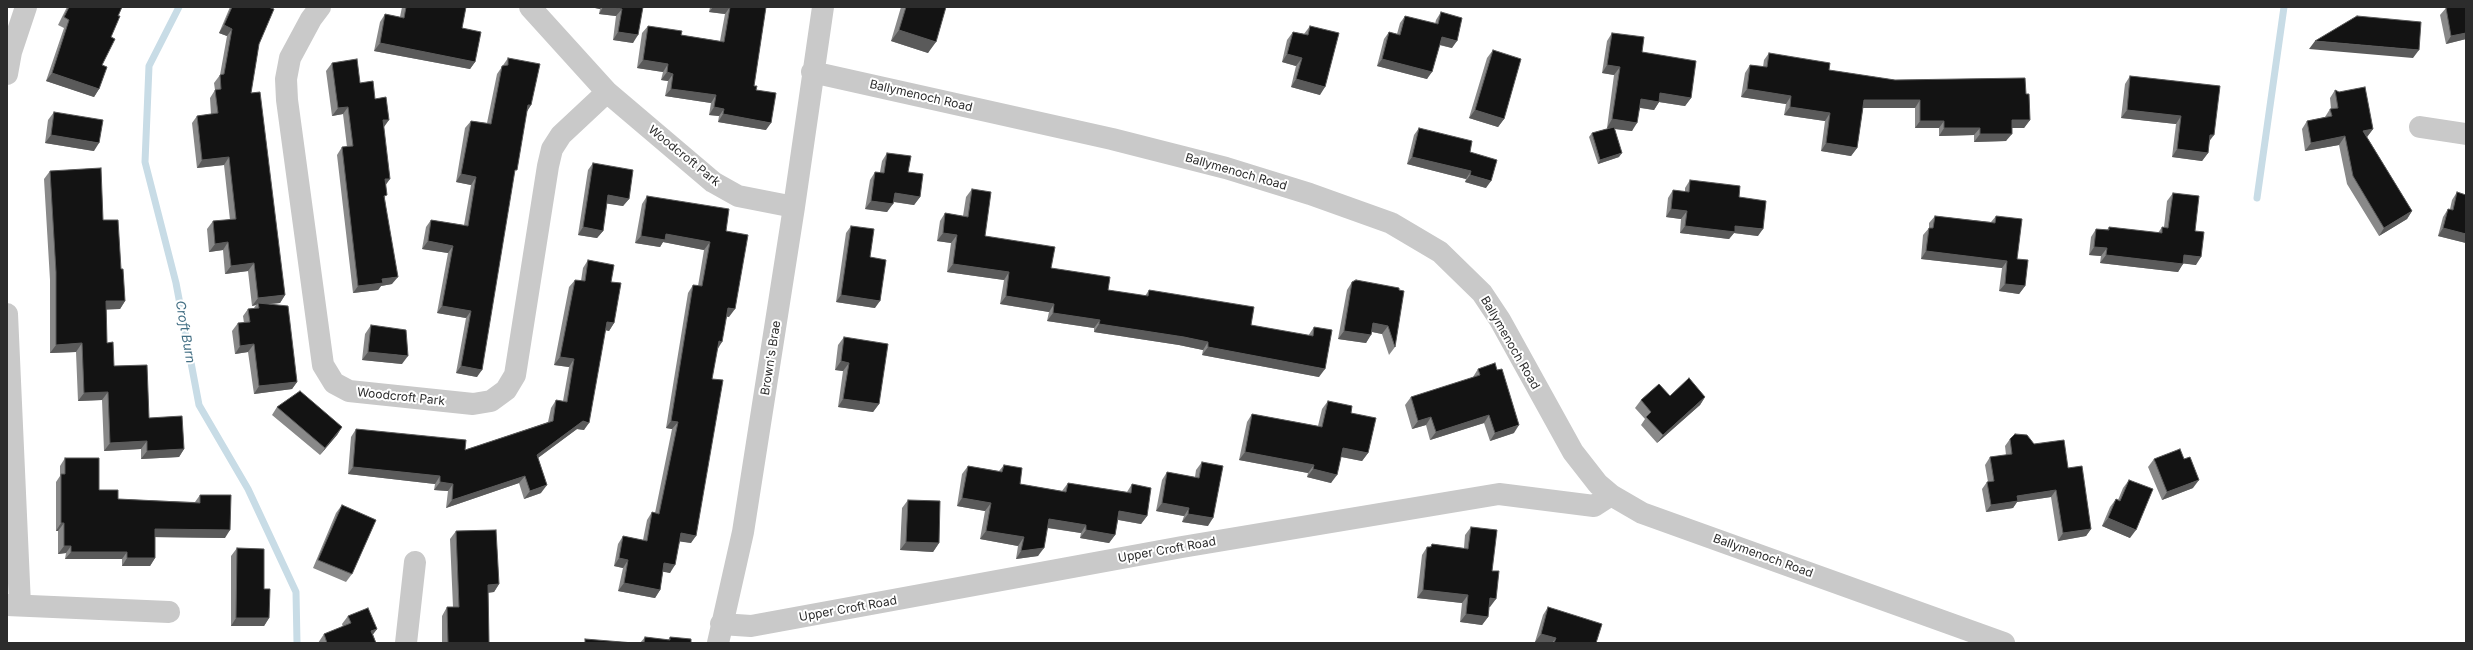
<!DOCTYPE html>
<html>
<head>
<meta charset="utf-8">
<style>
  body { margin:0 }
  #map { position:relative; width:2473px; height:650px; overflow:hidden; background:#fff; font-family:Inter,sans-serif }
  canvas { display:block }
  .frame { position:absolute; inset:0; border:8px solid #2c2c2c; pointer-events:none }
</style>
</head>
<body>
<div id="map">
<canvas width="2473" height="650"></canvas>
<div class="frame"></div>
</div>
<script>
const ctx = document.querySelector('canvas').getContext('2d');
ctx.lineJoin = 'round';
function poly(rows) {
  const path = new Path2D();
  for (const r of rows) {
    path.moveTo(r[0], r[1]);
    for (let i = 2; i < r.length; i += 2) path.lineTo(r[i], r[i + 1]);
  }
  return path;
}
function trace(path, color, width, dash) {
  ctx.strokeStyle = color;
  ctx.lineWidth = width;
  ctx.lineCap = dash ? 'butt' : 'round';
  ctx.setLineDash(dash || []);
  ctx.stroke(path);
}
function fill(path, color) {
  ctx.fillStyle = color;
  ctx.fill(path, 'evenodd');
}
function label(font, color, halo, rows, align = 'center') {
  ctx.font = font + ' Inter,sans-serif';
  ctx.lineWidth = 4;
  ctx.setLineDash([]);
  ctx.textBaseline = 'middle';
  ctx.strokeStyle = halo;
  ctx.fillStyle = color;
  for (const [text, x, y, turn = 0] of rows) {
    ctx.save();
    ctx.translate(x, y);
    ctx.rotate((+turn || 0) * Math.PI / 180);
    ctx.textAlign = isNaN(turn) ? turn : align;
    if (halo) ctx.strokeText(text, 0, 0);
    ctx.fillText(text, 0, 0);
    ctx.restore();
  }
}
const stream = poly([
  [179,7,149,66,145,162,176,283,199,405,248,489,296,592,297,643],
  [2257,198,2284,7]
]);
const minor = poly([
  [320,7,311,19,290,58,286,79,287,100,323,365,334,383,349,391,473,404,491,401,506,390,515,375,548,166,552,149,561,135,607,92],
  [530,7,607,92,713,182,738,196,794,207],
  [812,72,1112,139,1226,168,1310,194,1391,223,1440,252,1482,293,1500,320,1573,452,1598,484,1611,495,1642,513,2004,643],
  [7,74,11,52,26,7],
  [2420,127,2466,134],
  [7,314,20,605],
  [7,605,169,612],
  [721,624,751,626,1182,547,1499,494,1594,506,1611,495],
  [406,643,415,562],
  [718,643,743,532,794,207,823,7]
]);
const wall = poly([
  [67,7,122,7,118,16,111,37,102,65,99,89,94,97,46,81,64,28,58,25],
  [230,7,268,7,259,44,251,93,285,295,280,303,269,304,297,382,292,389,254,394,248,352,235,354,232,331,238,323,244,323,243,316,248,309,254,308,256,305,252,306,248,271,225,274,223,250,209,252,207,229,213,221,230,220,224,165,197,168,192,123,197,116,211,114,210,98,215,90,214,83,220,75,227,36,219,33],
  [402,7,466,7,462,28,475,62,470,69,374,51,380,22,385,14,400,17],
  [590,7,643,7,633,43,613,40,616,16,599,14,600,9],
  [710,7,766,7,754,86,756,90,766,130,718,122,719,116,709,115,711,103,665,96,668,81,661,80,663,72,637,68,642,33,648,26,681,35,720,41,725,14,709,12],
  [901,7,946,7,928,53,891,41],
  [2466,7,2466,39,2446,44,2440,15,2446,8],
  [1441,12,1452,48,1439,45,1427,79,1377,66,1384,39,1389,32,1397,34,1400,23,1405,16,1435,24,1436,20],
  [1310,26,1320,95,1291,87,1296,66,1282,62,1287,40,1293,32,1304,34],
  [1612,33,1642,52,1691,98,1685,106,1659,102,1654,110,1640,108,1632,131,1615,129,1619,157,1598,164,1589,137,1592,133,1610,128,1607,128,1614,75,1602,73,1607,41],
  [1493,50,1504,119,1498,127,1469,118,1487,58],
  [1769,53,1829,70,1895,80,2026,94,2030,120,2024,128,2012,128,2006,141,1974,142,1974,135,1939,136,1939,128,1915,128,1915,108,1863,108,1857,148,1851,156,1821,151,1825,121,1784,115,1786,104,1741,97,1745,73,1750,65,1763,67,1764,60],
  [508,58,531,105,527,111,514,173,477,377,456,373,466,318,437,313,448,253,422,249,426,227,431,220,464,225,471,185,456,182,465,128,471,121,487,123,497,74],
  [332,63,360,83,375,99,384,127,386,184,385,199,392,284,381,286,378,290,353,293,337,155,342,147,347,147,343,114,332,116,326,71],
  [2130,76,2220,86,2209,142,2208,153,2202,161,2172,157,2176,124,2121,118,2125,84],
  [2335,90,2373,129,2367,137,2412,211,2407,219,2379,236,2347,184,2339,145,2305,151,2302,129,2307,121,2325,117,2330,109,2331,109,2330,98],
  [54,112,94,151,45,143,48,120],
  [1419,128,1470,152,1486,188,1465,182,1466,179,1407,164,1414,135],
  [887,153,908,172,920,197,914,205,893,202,887,212,865,209,870,180,875,172,880,172,882,161],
  [593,163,629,199,623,206,607,203,603,231,597,238,578,235,588,170],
  [50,171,103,220,121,269,125,301,120,309,106,309,107,343,114,366,149,418,184,449,179,457,141,459,141,449,104,451,102,400,78,401,76,352,50,353,50,280,44,179],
  [1690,180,1739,197,1758,236,1734,233,1729,239,1680,233,1681,219,1666,217,1668,198,1673,190,1685,192,1685,188],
  [972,189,985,236,1051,268,1108,290,1145,296,1149,290,1251,325,1308,336,1314,327,1319,377,1202,355,1203,350,1179,345,1094,332,1094,328,1047,321,1049,312,1000,304,1004,280,947,272,951,243,937,241,940,221,945,213,963,216,966,197],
  [2457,192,2466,243,2438,236,2443,217,2448,209,2450,209,2452,200],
  [2173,193,2195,231,2196,265,2183,263,2178,272,2100,263,2101,256,2089,255,2091,237,2096,229,2107,230,2109,227,2158,233,2162,227,2164,227,2167,201],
  [647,196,726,231,729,317,727,316,717,349,712,379,691,543,680,541,670,573,663,571,660,590,655,598,618,591,623,568,614,566,618,544,623,536,643,540,647,520,652,512,655,513,672,429,666,428,688,293,693,285,698,286,704,250,663,242,660,247,635,243,642,204],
  [1935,216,1991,222,1996,216,2017,259,2025,286,2019,294,1999,291,2002,268,1921,259,1923,235,1929,228,1929,223],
  [851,226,870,257,875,308,836,302,846,233],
  [588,260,611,282,614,323,609,331,605,330,584,430,577,429,538,458,541,493,524,499,519,483,446,508,448,491,434,490,435,484,348,474,351,437,356,429,465,450,548,422,551,408,556,400,563,401,569,367,554,365,569,287,575,280,581,281,583,268],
  [1352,282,1399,288,1395,347,1389,355,1382,334,1372,332,1366,343,1338,339,1347,290],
  [371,325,402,364,362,360,365,334],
  [844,337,879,404,873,412,838,407,843,371,835,370,838,345],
  [1478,369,1514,433,1490,441,1484,423,1430,440,1426,425,1412,429,1405,405,1411,397,1473,378,1473,377],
  [1670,396,1705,397,1700,405,1657,443,1641,425,1645,419,1635,408,1641,400],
  [1328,401,1351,413,1368,453,1362,461,1341,457,1331,483,1307,477,1308,473,1239,460,1247,422,1252,414,1318,426,1322,409],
  [277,407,342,427,337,435,320,455,272,415],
  [2010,439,2034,444,2068,468,2091,529,2086,536,2058,541,2051,497,2017,502,2013,508,1986,512,1982,489,1987,482,1988,482,1985,465,1990,457,2006,455,2005,446],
  [65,458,99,490,118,499,195,502,200,495,225,538,155,537,155,558,150,566,122,566,122,559,65,559,66,553,58,554,58,531,56,531,56,482,60,476,60,466],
  [2154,459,2184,459,2193,488,2162,500,2148,467],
  [1202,462,1208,526,1182,522,1184,516,1156,511,1162,480,1167,472,1195,477,1196,470],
  [1004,465,1020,484,1062,491,1068,483,1127,492,1132,484,1147,516,1141,524,1118,520,1115,535,1109,543,1080,538,1081,533,1047,528,1038,556,1016,559,1018,546,980,539,985,511,957,506,962,474,968,466,999,471],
  [2129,480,2130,538,2102,526,2110,507,2116,499,2118,500,2123,488],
  [908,500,939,543,933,552,900,550,902,508],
  [342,505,352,574,346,582,313,568,336,513],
  [1471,527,1492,571,1490,607,1489,606,1488,617,1482,625,1460,622,1462,603,1417,598,1422,555,1427,547,1430,547,1432,544,1464,548,1465,535],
  [456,531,499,584,494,592,488,593,489,643,442,643,442,616,447,607,453,607,450,539],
  [237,548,269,618,264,626,231,626,231,556],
  [1548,607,1596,643,1539,643,1535,642,1543,615],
  [348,616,377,629,373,634,376,643,318,643,324,634,343,627,342,624],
  [645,637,668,640,670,637,691,643,640,643]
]);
const shadedWall = poly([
  [590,7,601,7,600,9],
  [603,7,610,7,622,9,616,16,599,14],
  [713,7,730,7,725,14,709,12],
  [224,25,232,29,227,36,219,33],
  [899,30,936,42,928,53,891,41],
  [618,32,638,35,633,43,613,40],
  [2466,33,2466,39,2446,44,2451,36],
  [1442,37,1457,41,1452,48,1437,44],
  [2315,41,2419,50,2413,58,2309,49],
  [380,43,475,62,470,69,374,51],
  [1287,54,1302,58,1296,66,1282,62],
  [1382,59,1432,72,1427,79,1377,66],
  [643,60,668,64,663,72,637,68],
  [1607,65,1620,67,1614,75,1602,73],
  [667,72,673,74,668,81,661,80],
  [52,73,99,89,94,97,46,81],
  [1296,79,1325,87,1320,95,1291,87],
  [671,89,716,95,711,103,665,96],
  [1747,89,1791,96,1786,104,1741,97],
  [1660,93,1691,98,1685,106,1659,102,1654,110,1636,107,1641,99],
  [1864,100,1920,100,1915,108,1858,108],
  [528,105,531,105,526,113],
  [348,107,343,114,332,116,338,108],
  [714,107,724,109,719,116,709,115],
  [1790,107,1830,113,1825,121,1784,115],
  [1475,110,1504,119,1498,127,1469,118],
  [2127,110,2181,116,2176,124,2121,118],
  [723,114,771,123,766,130,718,122],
  [1612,119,1637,123,1632,131,1607,128],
  [383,120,389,120,384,127,377,128],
  [2012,120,2030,120,2024,128,2006,128],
  [1920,121,1944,121,1939,128,1915,128],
  [1944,128,1980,128,1974,135,1939,136],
  [2373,129,2367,137,2363,131],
  [1980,134,2012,134,2006,141,1974,142],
  [51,135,99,143,94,151,45,143],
  [2210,135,2214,135,2208,143],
  [2345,136,2339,145,2305,151,2311,143],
  [1826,143,1857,148,1851,156,1821,151],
  [2177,149,2208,153,2202,161,2172,157],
  [1622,153,1619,157,1598,164,1600,160],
  [229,157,224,165,197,168,202,160],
  [1412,157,1471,171,1466,179,1407,164],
  [461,174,476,177,471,185,456,182],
  [1470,175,1491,181,1486,188,1465,182],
  [385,179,390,179,385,186],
  [895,193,920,197,914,205,889,201],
  [608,195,629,199,623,206,603,203],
  [871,201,893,204,887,212,865,209],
  [1671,209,1687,211,1681,219,1666,217],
  [2412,211,2407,219,2379,236,2384,228],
  [1685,226,1735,226,1763,229,1758,236,1734,233,1729,239,1680,233],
  [583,227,603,231,597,238,578,235],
  [2443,228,2466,234,2466,243,2438,236],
  [943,233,957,235,951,243,937,241],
  [666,234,710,242,704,250,663,242,660,247,635,243,641,236],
  [428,241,453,246,448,253,422,249],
  [228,242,223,250,209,252,215,244],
  [2094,247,2107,248,2101,256,2089,255],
  [1926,251,2007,261,2002,268,1921,259],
  [2106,255,2183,264,2178,272,2100,263],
  [2184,255,2201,257,2196,265,2179,263],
  [254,263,248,271,225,274,231,266],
  [953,264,1009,272,1004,280,947,272],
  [398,277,392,284,381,286,378,290,353,293,358,286,382,279],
  [2005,284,2025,286,2019,294,1999,291],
  [285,295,280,303,258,305,258,303,256,305,252,306,258,298],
  [841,295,880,301,875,308,836,302],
  [1006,296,1054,304,1049,312,1000,304],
  [106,301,125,301,120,309,100,310],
  [442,306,471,311,466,318,437,313],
  [728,308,735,309,729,317,723,316],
  [1053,313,1100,320,1094,328,1047,321],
  [607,322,614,323,609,331,601,329],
  [1373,323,1388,326,1382,334,1368,331],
  [1099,324,1184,337,1208,342,1203,350,1179,345,1094,332],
  [1344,331,1371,335,1366,343,1338,339],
  [719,341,722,342,717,350],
  [82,343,76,352,50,353,56,345],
  [254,344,248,352,235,354,240,346],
  [1208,347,1325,369,1319,377,1202,355],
  [368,352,408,356,402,364,362,360],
  [560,357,574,359,569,367,554,365],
  [841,361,849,363,843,371,835,370],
  [461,366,482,370,477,377,456,373],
  [297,382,292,389,254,394,259,386],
  [108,392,102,400,78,401,84,393],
  [1705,397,1700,405,1657,443,1663,435],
  [843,399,879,404,873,412,838,407],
  [1489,415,1484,423,1430,440,1436,432],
  [1431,417,1426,425,1412,429,1418,421],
  [583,421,589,423,584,430,577,429,531,463,537,455],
  [671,421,678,422,672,429,666,428],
  [1519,425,1514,433,1490,441,1495,433],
  [342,427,337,435,320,455,325,448],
  [147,441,141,449,104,451,110,443],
  [1343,448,1368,453,1362,461,1337,456],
  [184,449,179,457,141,459,147,451],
  [1245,452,1314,465,1308,473,1239,460],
  [353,467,440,476,435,484,348,474],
  [1313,469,1337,475,1331,483,1307,477],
  [525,476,519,483,446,508,452,500],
  [2199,480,2193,488,2162,500,2167,492],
  [440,482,453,484,448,491,434,490],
  [547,485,541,493,524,499,530,491],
  [2056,490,2051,497,2017,502,2013,508,1986,512,1991,505,2017,496],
  [962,498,991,503,985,511,957,506],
  [1162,503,1189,508,1184,516,1156,511],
  [1119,511,1147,516,1141,524,1114,519],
  [1188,514,1213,518,1208,526,1182,522],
  [2108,518,2136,530,2130,538,2102,526],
  [1049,519,1086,525,1081,533,1043,527],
  [61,523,64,523,58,531,56,531],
  [155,529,230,530,225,538,149,537],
  [2091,529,2086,536,2058,541,2063,533],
  [1086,530,1115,535,1109,543,1080,538],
  [986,531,1024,537,1018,546,980,539],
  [681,533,696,536,691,543,676,541],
  [906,542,939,543,933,552,900,550],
  [64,546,71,546,66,553,58,554],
  [1044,548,1038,556,1016,559,1021,551],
  [71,552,127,552,122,559,65,559],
  [127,558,155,558,150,566,122,566],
  [619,558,628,560,623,568,614,566],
  [664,563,675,565,670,573,659,571],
  [624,583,660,590,655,598,618,591],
  [499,584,494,592,482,593,488,585],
  [1423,590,1468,595,1462,603,1417,598],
  [1490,598,1496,599,1490,607,1485,606],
  [1466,614,1488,617,1482,625,1460,622],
  [236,618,269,618,264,626,231,626],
  [377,629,371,637,371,631],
  [1541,634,1556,638,1552,643,1539,643,1535,642]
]);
const building = poly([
  [69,7,122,7,118,16,120,16,111,37,115,39,102,65,107,67,99,89,52,73,69,20,64,17,69,7],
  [232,7,268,7,274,9,259,44,251,93,260,92,285,295,258,298,254,263,231,266,228,242,215,244,213,221,236,219,229,157,202,160,197,116,218,113,215,90,221,89,220,75,224,74,232,29,224,25,232,7],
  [406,7,466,7,462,28,481,32,475,62,380,43,385,14,404,18,406,7],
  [610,7,643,7,638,35,618,32,622,9,610,7],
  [730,7,766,7,754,86,757,86,756,90,776,93,771,123,723,114,724,109,714,107,716,95,671,89,673,74,667,72,668,64,643,60,648,26,682,31,681,35,724,42,730,7],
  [906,7,946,7,936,42,899,30,906,7],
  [2450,7,2466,7,2466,33,2451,36,2446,8,2450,7],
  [1441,12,1462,18,1457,41,1442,37,1432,72,1382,59,1389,32,1400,35,1405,16,1438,24,1441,12],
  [2357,16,2421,22,2419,50,2315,41,2357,16],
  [1310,26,1339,33,1325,87,1296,79,1302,58,1287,54,1293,32,1308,35,1310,26],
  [1612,33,1644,37,1642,52,1696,61,1691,98,1660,93,1659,102,1641,99,1637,123,1612,119,1620,67,1607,65,1612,33],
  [1493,50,1521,59,1504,119,1475,110,1493,50],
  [1769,53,1830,63,1829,70,1895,80,2025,78,2026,94,2029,94,2030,120,2012,120,2012,134,1980,134,1980,128,1944,128,1944,121,1920,121,1920,100,1864,100,1857,148,1826,143,1830,113,1790,107,1791,96,1747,89,1750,65,1767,67,1769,53],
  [508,58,540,64,531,105,528,105,517,170,515,170,482,370,461,366,471,311,442,306,453,246,428,241,431,220,468,226,476,177,461,174,471,121,491,124,502,66,508,65,508,58],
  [357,59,360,83,373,81,375,99,386,97,389,120,383,120,390,179,385,179,387,195,384,196,398,277,382,279,383,283,358,286,342,147,353,146,348,107,338,108,332,63,357,59],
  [2130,76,2220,86,2214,135,2210,135,2208,153,2177,149,2181,116,2127,110,2130,76],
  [2365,87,2373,129,2363,131,2412,211,2384,228,2353,176,2345,136,2311,143,2307,121,2332,116,2330,109,2338,108,2335,90,2339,92,2365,87],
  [54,112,103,120,99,143,51,135,54,112],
  [1614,127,1622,153,1600,160,1592,133,1614,127],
  [1419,128,1472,141,1470,152,1497,160,1491,181,1470,175,1471,171,1412,157,1419,128],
  [887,153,911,156,908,172,923,174,920,197,895,193,893,204,871,201,875,172,884,173,887,153],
  [593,163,633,170,629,199,608,195,603,231,583,227,593,163],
  [101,168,103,220,118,220,121,269,123,269,125,301,106,301,107,343,113,342,114,366,147,365,149,418,182,416,184,449,147,451,147,441,110,443,108,392,84,393,82,343,56,345,56,272,50,171,101,168],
  [1690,180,1740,186,1739,197,1766,201,1763,229,1735,226,1735,232,1685,226,1687,211,1671,209,1673,190,1689,192,1690,180],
  [972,189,991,192,985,236,1055,247,1051,268,1110,277,1108,290,1148,296,1149,290,1254,307,1251,325,1313,336,1314,327,1332,330,1325,369,1208,347,1208,342,1184,337,1099,324,1100,320,1053,313,1054,304,1006,296,1009,272,953,264,957,235,943,233,945,213,968,217,972,189],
  [2457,192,2466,195,2466,234,2443,228,2448,209,2453,210,2457,192],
  [2173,193,2199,196,2195,231,2204,232,2201,257,2184,255,2183,264,2106,255,2107,248,2094,247,2096,229,2109,230,2109,227,2162,233,2162,227,2168,228,2173,193],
  [647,196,729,209,726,231,748,235,735,309,728,308,722,342,719,341,712,379,723,380,696,536,681,533,675,565,664,563,660,590,624,583,628,560,619,558,623,536,647,541,652,512,659,514,678,422,671,421,693,285,702,286,710,242,666,234,665,240,641,236,647,196],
  [1935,216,1995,223,1996,216,2022,219,2017,259,2028,260,2025,286,2005,284,2007,261,1926,251,1929,228,1933,228,1935,216],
  [851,226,874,229,870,257,886,260,880,301,841,295,851,226],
  [588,260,614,265,611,282,621,283,614,323,607,322,589,423,583,421,537,455,547,485,530,491,525,476,452,500,453,484,440,482,440,476,353,467,356,429,466,440,465,450,553,421,556,400,567,402,574,359,560,357,575,280,585,281,588,260],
  [1356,280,1399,288,1399,290,1404,291,1395,347,1388,326,1373,323,1371,335,1344,331,1352,282,1356,280],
  [258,303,288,306,297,382,259,386,254,344,240,346,238,323,250,322,248,309,259,308,258,303],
  [371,325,406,330,408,356,368,352,371,325],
  [844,337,888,344,879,404,843,399,849,363,841,361,844,337],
  [1495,363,1497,370,1502,369,1519,425,1495,433,1489,415,1436,432,1431,417,1418,421,1411,397,1480,375,1478,369,1495,363],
  [1689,378,1705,397,1663,435,1646,417,1651,412,1641,400,1659,384,1670,396,1689,378],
  [300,391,342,427,325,448,277,407,300,391],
  [1328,401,1352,406,1351,413,1376,418,1368,453,1343,448,1337,475,1313,469,1314,465,1245,452,1252,414,1322,427,1328,401],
  [2015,434,2027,435,2034,444,2064,440,2068,468,2082,466,2091,529,2063,533,2056,490,2017,496,2018,501,1991,505,1987,482,1994,481,1990,457,2012,454,2010,439,2015,434],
  [2180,449,2184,459,2190,457,2199,480,2167,492,2154,459,2180,449],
  [65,458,99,458,99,490,118,490,118,499,200,503,200,495,231,495,230,530,155,529,155,558,127,558,127,552,71,552,71,546,64,546,64,523,61,523,61,474,65,474,65,458],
  [1202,462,1223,466,1213,518,1188,514,1189,508,1162,503,1167,472,1199,478,1202,462],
  [1004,465,1022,468,1020,484,1066,492,1068,483,1131,493,1132,484,1151,488,1147,516,1119,511,1115,535,1086,530,1086,525,1049,519,1044,548,1021,551,1024,537,986,531,991,503,962,498,968,466,1002,472,1004,465],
  [2129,480,2153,489,2136,530,2108,518,2116,499,2120,501,2129,480],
  [908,500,940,501,939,543,906,542,908,500],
  [342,505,376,520,352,574,318,560,342,505],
  [1471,527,1497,530,1492,571,1499,571,1496,599,1490,598,1488,617,1466,614,1468,595,1423,590,1427,547,1431,547,1432,544,1468,549,1471,527],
  [496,530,499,584,488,585,489,643,448,643,447,607,459,607,456,531,496,530],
  [237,548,264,549,264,589,270,589,269,618,236,618,237,548],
  [1548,607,1602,624,1596,643,1554,643,1556,638,1541,634,1548,607],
  [368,608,377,629,371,631,376,643,327,643,324,634,351,623,348,616,368,608],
  [645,637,670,640,670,637,691,639,691,643,644,643,645,637],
  [585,639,634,643,585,643,585,639]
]);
const streetNames = [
  ["Ballymenoch Road",921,96,13],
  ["Woodcroft Park",684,156,39],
  ["Ballymenoch Road",1236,172,16],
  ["Ballymenoch Road",1510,343,60],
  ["Brown's Brae",771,358,-81],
  ["Woodcroft Park",401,397,6],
  ["Upper Croft Road",1167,550,-10],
  ["Ballymenoch Road",1763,556,20],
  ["Upper Croft Road",848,609,-10]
];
const waterNames = [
  ["Croft Burn",185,332,80]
];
trace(stream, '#c8dce6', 7);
trace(minor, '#c9c9c9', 22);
fill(wall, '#898989');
fill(shadedWall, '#5a5a5a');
fill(building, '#131313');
trace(building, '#5a5a5a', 1);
label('12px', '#2c2c2c', '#fff', streetNames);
label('italic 13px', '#436f84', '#fff', waterNames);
</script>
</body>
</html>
